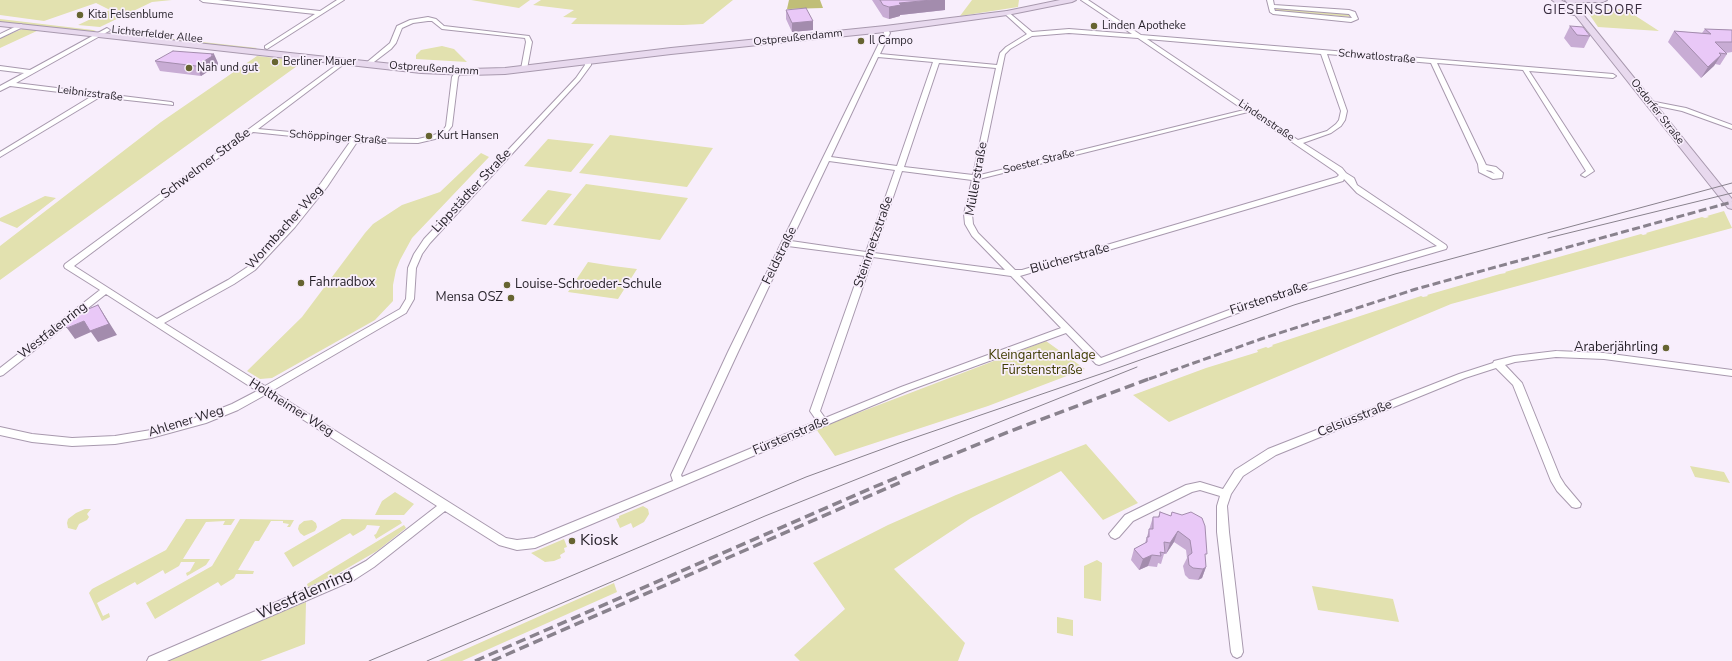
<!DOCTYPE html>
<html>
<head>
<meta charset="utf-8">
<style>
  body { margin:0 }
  canvas { display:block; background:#f8eefc }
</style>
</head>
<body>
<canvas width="1732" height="661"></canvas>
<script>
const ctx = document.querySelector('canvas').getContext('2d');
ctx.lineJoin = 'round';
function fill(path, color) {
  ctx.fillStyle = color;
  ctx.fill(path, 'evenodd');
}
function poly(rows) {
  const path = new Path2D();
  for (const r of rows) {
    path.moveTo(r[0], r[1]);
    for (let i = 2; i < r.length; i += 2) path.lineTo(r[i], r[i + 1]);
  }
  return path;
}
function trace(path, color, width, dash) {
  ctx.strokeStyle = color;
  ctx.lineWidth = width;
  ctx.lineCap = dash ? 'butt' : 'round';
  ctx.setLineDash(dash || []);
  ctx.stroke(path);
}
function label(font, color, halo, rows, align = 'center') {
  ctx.font = font + ' "Nunito Sans",sans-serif';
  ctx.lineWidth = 3.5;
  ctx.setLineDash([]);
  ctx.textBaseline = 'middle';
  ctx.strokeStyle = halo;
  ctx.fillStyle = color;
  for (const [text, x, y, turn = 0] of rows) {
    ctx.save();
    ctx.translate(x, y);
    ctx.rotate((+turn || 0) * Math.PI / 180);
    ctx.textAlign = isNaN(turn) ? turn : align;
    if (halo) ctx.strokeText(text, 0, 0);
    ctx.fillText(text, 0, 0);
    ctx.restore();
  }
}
const green = poly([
  [0,0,172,0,152,2,100,27,78,25,110,10,96,3,44,21,0,15],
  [471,0,530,0,519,8],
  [541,0,733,0,703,24,683,25,571,24,577,18,563,17,574,10,533,5],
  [972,0,1019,0,1018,7,960,16],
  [1275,8,1347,13,1350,14,1352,17,1276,11],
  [1625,9,1659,31,1598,27,1587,11,1592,10],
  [0,19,93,30,96,31,93,32,0,22],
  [25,28,39,30,0,48,0,38],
  [111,32,257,48,254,50,108,34],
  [442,46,454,49,467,62,416,59,416,55,421,50],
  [257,56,304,61,0,280,0,246,161,122],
  [610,135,713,148,687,187,579,173],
  [548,139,594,144,571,172,524,166],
  [481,153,489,157,412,238,400,260,396,270,393,285,393,301,375,320,272,378,260,379,247,371,302,317,365,233,373,224,402,205,440,192],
  [586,184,688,198,660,240,553,225],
  [548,190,572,194,546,225,521,221],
  [45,196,56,198,17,228,0,221,0,218],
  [1724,211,1732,228,1451,304,1169,422,1133,395,1206,368,1258,352,1257,350,1266,347,1268,348,1273,346,1272,345,1421,296,1423,297,1428,296,1427,295,1500,274,1506,273,1505,272,1641,234,1643,235,1647,234,1646,233,1702,217,1705,218,1709,217,1707,216],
  [588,262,613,266,637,269,618,299,568,292],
  [1046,341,1085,369,988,406,835,456,816,429],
  [1086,444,1138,503,1103,520,1061,471,971,518,894,569,965,643,958,661,800,661,794,655,845,609,813,563,888,525,956,495],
  [1690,466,1724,472,1730,483,1695,477],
  [395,492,414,504,404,515,375,515,382,501],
  [643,506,648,509,649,514,644,522,633,528,631,523,620,528,616,519,619,518,619,516],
  [85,509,91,509,87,514,89,517,87,520,79,524,76,530,68,528,67,523,68,519,76,513],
  [186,519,235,519,231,525,223,525,225,521,206,522,183,559,210,559,206,565,187,576,186,573,190,571,195,562,181,562,179,566,165,574,163,570,137,585,135,582,97,603,103,616,109,613,110,617,102,621,89,593,92,589,166,550],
  [240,519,294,520,290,527,287,527,289,524,283,523,283,521,271,521,259,541,255,541,238,570,254,571,253,574,236,574,234,578,221,586,218,582,155,619,146,603,212,566],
  [342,519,400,520,402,523,376,539,374,535,376,534,380,526,367,525,365,529,353,536,350,533,293,567,284,553],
  [312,520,316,523,317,527,315,531,304,536,300,533,298,529,299,525,304,521],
  [404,525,406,528,377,551,339,573,308,587,307,584],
  [564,539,567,547,564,548,565,552,560,555,561,558,554,561,545,562,531,553],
  [1097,560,1102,563,1101,601,1084,598,1084,566],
  [614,583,617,592,462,661,439,661],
  [1312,586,1393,599,1399,622,1318,610],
  [306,602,305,644,260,661,163,661],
  [1057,617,1073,620,1073,636,1057,633]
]);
const water = poly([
  [789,0,820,0,823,8,787,9]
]);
const minor = poly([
  [200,0,218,0,320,11,337,0,344,0,267,49,265,48,265,46,315,14,203,2,200,0],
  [1081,0,1088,0,1141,35,1613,74,1616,76,1613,78,1529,71,1594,171,1585,177,1581,175,1586,171,1523,70,1437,63,1486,165,1496,167,1503,173,1502,178,1493,179,1479,172,1478,164,1431,63,1327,54,1347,111,1345,120,1341,126,1331,133,1303,143,1342,168,1346,173,1354,178,1357,185,1363,189,1446,245,1447,247,1446,249,1299,292,1251,308,1099,365,1096,364,1066,333,907,391,535,548,517,550,499,545,445,511,374,567,354,580,167,661,147,661,149,657,346,572,366,561,437,506,265,395,238,410,206,423,151,438,115,444,72,446,32,442,0,435,0,427,32,434,72,438,115,436,151,430,199,417,232,404,257,391,106,294,3,375,0,376,0,368,100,290,65,268,64,266,65,264,343,60,348,61,258,129,355,138,418,139,431,136,442,132,446,126,452,77,456,71,458,70,461,72,458,77,452,126,446,134,435,139,418,143,357,142,327,187,295,227,255,270,234,284,164,323,265,386,400,309,406,299,408,268,414,254,424,239,576,78,585,65,585,61,588,59,591,61,591,65,580,80,430,243,422,254,416,268,414,299,406,313,272,391,506,538,517,540,534,538,673,481,671,475,728,352,884,33,883,28,887,28,890,33,880,54,997,65,1000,53,1006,47,1027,34,1005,14,1005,12,1007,11,1032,32,1069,29,1132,34,1081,0],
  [1069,33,1138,38,1244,110,980,175,1005,54,1010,49,1032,36,1069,33],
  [1147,39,1321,54,1341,111,1339,120,1336,124,1327,131,1298,140,1147,39],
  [878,57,933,62,897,166,831,157,878,57],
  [939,63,996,68,973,175,904,167,939,63],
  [1248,112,1336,172,1339,175,1337,177,1022,270,1015,270,978,233,973,224,972,214,979,179,1248,112],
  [253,132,350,142,321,183,289,223,249,266,228,280,157,319,74,266,253,132],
  [829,161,895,170,866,252,791,241,829,161],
  [1486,170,1491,171,1495,174,1487,171,1486,170],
  [902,171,972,180,964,214,965,224,972,236,1005,270,874,253,902,171],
  [1344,179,1357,193,1437,246,1293,288,1245,304,1101,358,1020,276,1343,181,1344,179],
  [788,246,865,256,810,411,817,421,682,477,681,475,738,352,788,246],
  [873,257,1011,276,1061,328,901,387,825,418,820,411,873,257],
  [1267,0,1273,0,1274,5,1349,10,1355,12,1358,19,1351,22,1273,14,1270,12,1267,0],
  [1274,8,1349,14,1352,18,1278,11,1275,11,1274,8],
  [428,17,436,19,444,26,529,36,532,42,527,69,524,71,521,69,526,42,525,38,442,29,432,21,428,21,413,23,402,28,396,43,391,49,370,65,366,65,366,63,390,43,397,26,410,20,428,17],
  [21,24,24,26,23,27,0,38,0,34,21,24],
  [107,28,110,30,109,31,16,83,171,102,173,103,173,105,100,97,0,157,0,152,92,96,10,86,0,91,0,86,24,73,0,70,0,66,30,70,107,28],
  [1650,101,1686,108,1732,125,1732,129,1682,111,1648,104,1647,103,1650,101],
  [1556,351,1604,353,1732,370,1732,376,1604,359,1556,357,1515,362,1505,365,1522,383,1560,477,1565,485,1581,504,1580,507,1576,508,1572,507,1557,491,1551,481,1513,385,1496,368,1465,378,1276,455,1243,476,1231,494,1227,506,1229,532,1243,652,1241,656,1237,658,1233,656,1231,652,1217,532,1217,506,1220,496,1200,490,1192,492,1133,521,1119,537,1115,539,1111,537,1109,534,1125,515,1186,485,1200,482,1223,489,1235,470,1268,449,1459,374,1493,363,1494,361,1514,356,1556,351]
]);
const secondary = poly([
  [1060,0,1076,0,1072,2,1007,15,885,32,671,54,505,74,469,75,421,73,0,26,0,22,421,67,469,69,505,68,671,48,885,26,1007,11,1060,0],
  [1552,0,1561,0,1569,5,1565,0,1607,0,1603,2,1575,2,1585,17,1732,199,1732,209,1728,208,1575,15,1571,15,1552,0]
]);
const tram = poly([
  [1548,238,1732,193],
  [369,661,806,477,899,443,1115,369,1294,305,1395,274,1732,183],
  [427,661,765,516,1137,367]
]);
const railFar1 = poly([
  [1149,379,1261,339,1416,289,1732,202]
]);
const rail = poly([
  [475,661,874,487,1008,432,1151,378],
  [492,661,901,482]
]);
const wall = poly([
  [872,0,945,0,945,10,900,15,900,16,889,19,883,17],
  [786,10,813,21,813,30,792,32,786,19],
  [1570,26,1590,36,1584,48,1571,47,1564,38],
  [1705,29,1732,30,1732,52,1726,53,1727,54,1720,65,1715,64,1701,78,1668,42,1674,31,1702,33],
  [155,61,218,63,218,65,201,76,160,71],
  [1160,512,1171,516,1172,512,1205,559,1206,567,1202,578,1198,580,1189,579,1185,575,1183,566,1187,558,1186,550,1174,542,1166,554,1164,554,1161,564,1158,563,1157,567,1148,566,1139,570,1131,560,1134,549,1145,543,1153,517,1158,517]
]);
const shadedWall = poly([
  [932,0,945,0,945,10,900,15,900,16,889,19,889,7,899,3],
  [813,21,813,30,792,32,792,23],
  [214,54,218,63,218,65,201,76,196,66],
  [1721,55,1714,66,1701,78,1708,67],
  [98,305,105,316,117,335,98,342,91,332,75,339,67,328,84,321],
  [1178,531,1174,542,1166,554,1170,543],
  [1152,555,1148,566,1139,570,1143,559],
  [1206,567,1202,578,1198,580,1203,569]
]);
const building = poly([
  [880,0,932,0,899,3,901,5,889,7,883,5,880,0],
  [806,8,813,21,792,23,786,10,806,8],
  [1570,26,1583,27,1590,36,1577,35,1570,26],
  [1705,29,1732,30,1732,42,1715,42,1727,54,1719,53,1721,55,1708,67,1674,31,1711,34,1705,29],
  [173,51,214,54,211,55,214,55,196,66,155,61,173,51],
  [98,305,109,324,90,331,84,321,67,328,62,320,98,305],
  [1160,512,1171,516,1172,512,1182,515,1191,512,1202,518,1205,526,1207,554,1205,554,1206,567,1203,569,1193,568,1189,565,1188,556,1192,553,1190,540,1178,531,1170,543,1164,542,1165,553,1160,552,1161,556,1152,555,1143,559,1134,549,1147,542,1147,537,1149,537,1149,529,1153,529,1153,517,1159,517,1160,512]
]);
const markers = [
  [80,15,4,"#666431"],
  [1094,26,4,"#666431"],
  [861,41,4,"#666431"],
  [275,62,4,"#666431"],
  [189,68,4,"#666431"],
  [429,136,4,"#666431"],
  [301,283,4,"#666431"],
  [507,285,4,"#666431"],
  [511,298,4,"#666431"],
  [1666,348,4,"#666431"],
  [572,541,4,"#666431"]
];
const farPoinames = [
  ["Kita Felsenblume",88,15],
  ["Linden Apotheke",1102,26],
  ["Il Campo",869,41],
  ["Berliner Mauer",283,62],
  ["Nah und gut",197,68],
  ["Kurt Hansen",437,136]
];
const farStreetnames = [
  ["Lichterfelder Allee",157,35,6],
  ["Ostpreußendamm",798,38,-6],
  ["Schwatlostraße",1377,57,5],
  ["Ostpreußendamm",434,69,4],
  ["Leibnizstraße",90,94,7],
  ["Osdorfer Straße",1657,112,52],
  ["Lindenstraße",1266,121,34],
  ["Schöppinger Straße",338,138,4],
  ["Soester Straße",1039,162,-14]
];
const farQuarternames = [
  ["GIESENSDORF",1593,11]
];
const streetNames = [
  ["Schwelmer Straße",206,164,-37],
  ["Müllerstraße",977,179,-80],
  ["Lippstädter Straße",472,191,-47],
  ["Wormbacher Weg",285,228,-48],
  ["Steinmetzstraße",874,242,-71],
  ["Feldstraße",780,256,-64],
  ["Blücherstraße",1070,259,-16],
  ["Fürstenstraße",1269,299,-18],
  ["Westfalenring",53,331,-38],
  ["Holtheimer Weg",291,408,32],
  ["Celsiusstraße",1355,419,-22],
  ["Ahlener Weg",186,422,-17],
  ["Fürstenstraße",791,436,-23]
];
const poiNames = [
  ["Fahrradbox",309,283],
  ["Louise-Schroeder-Schule",515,285],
  ["Mensa OSZ",503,298,"right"],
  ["Araberjährling",1658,348,"right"]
];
const parkNames = [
  ["Kleingartenanlage",1042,356],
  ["Fürstenstraße",1042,371]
];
const nearPoinames = [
  ["Kiosk",580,541]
];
const nearStreetnames = [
  ["Westfalenring",305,595,-24]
];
fill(green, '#e2e1af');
fill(water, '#c0be77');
trace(minor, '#a899ae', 2);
trace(secondary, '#a899ae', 2);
fill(minor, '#fff');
fill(secondary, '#e8d9ee');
trace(tram, '#89828d', 1);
trace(railFar1, '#89828d', 3, [8, 3.5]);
trace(rail, '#89828d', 3.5, [10, 5]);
fill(wall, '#c8acd4');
fill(shadedWall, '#a38cad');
fill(building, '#e9c8f7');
trace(building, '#a38cad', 1);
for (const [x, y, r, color] of markers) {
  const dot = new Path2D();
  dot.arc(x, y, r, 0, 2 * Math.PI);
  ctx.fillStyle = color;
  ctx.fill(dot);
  trace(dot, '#f8eefc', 1.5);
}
label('11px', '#241f27', '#f8eefc', farPoinames, 'left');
label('11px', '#241f27', '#f8eefc', farStreetnames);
ctx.letterSpacing = '1px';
label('13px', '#372b3d', '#f8eefc', farQuarternames);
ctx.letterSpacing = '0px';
label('13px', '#241f27', '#f8eefc', streetNames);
label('13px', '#241f27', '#f8eefc', poiNames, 'left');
label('13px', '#403d03', '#f8eefc', parkNames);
label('16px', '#241f27', '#f8eefc', nearPoinames, 'left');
label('16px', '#241f27', '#f8eefc', nearStreetnames);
</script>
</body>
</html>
